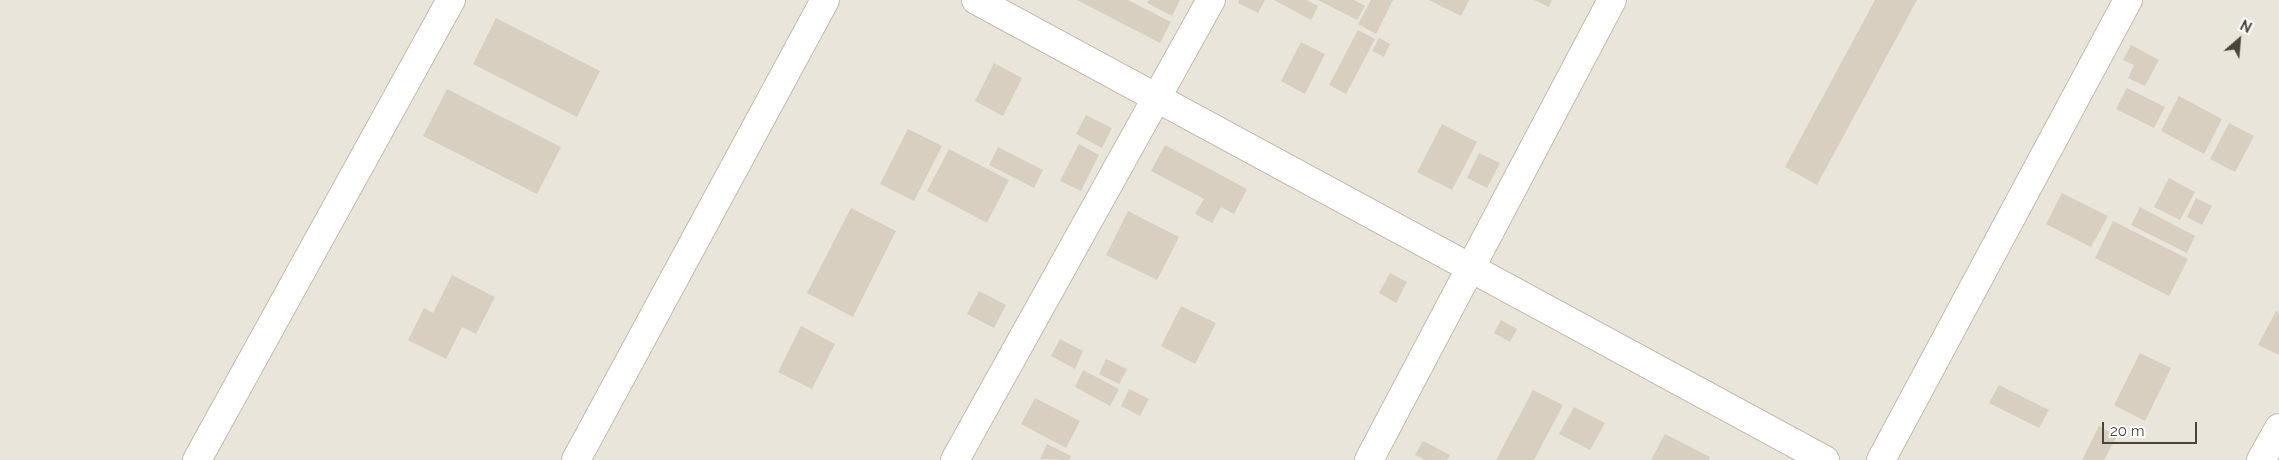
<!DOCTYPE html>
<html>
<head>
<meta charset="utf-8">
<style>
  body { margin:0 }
  #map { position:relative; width:2279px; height:460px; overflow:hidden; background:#f6f3ec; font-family:Raleway,sans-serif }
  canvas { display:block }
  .north { position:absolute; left:2214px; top:15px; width:50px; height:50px; -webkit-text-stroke:4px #fff; paint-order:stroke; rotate:27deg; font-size:14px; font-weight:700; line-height:20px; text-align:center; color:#4b4439 }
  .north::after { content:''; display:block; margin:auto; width:18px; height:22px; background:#4b4439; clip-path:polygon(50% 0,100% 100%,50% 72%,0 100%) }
  .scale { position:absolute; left:2102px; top:422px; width:95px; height:22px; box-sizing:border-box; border:2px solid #4b4439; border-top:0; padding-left:6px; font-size:15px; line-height:18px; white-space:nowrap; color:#4b4439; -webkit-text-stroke:4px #fff; paint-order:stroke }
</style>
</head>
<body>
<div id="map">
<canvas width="2279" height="460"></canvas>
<div class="north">N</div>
<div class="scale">20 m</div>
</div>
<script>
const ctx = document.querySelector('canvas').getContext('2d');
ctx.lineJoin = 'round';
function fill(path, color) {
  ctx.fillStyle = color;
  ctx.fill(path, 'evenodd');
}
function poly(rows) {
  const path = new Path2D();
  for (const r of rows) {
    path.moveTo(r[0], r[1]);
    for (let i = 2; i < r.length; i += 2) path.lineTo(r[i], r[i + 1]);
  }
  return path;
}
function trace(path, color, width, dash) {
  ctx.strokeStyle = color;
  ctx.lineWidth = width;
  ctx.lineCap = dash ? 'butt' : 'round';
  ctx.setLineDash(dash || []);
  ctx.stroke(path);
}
const residential = poly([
  [0,0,2279,0,2279,460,0,460]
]);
const building = poly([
  [1077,0,1128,0,1171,22,1160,43],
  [1149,0,1180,0,1172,16,1147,3],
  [1239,0,1265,0,1258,13,1238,3],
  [1274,0,1307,0,1318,6,1311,20],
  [1318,0,1354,0,1365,6,1357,20],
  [1371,0,1393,0,1376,34,1358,24],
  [1429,0,1469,0,1461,16],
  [1534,0,1552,0,1549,7],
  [1875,0,1917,0,1817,185,1785,167],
  [496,18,600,71,577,117,473,64],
  [1358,30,1375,39,1346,94,1329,85],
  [1379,38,1390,44,1384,57,1372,51],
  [1301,42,1325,54,1305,94,1281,81],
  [2131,45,2159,60,2145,86,2128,78,2134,65,2123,60],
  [994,63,1022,78,1003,116,975,101],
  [2127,88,2165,107,2154,128,2116,109],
  [447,89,561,147,537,194,423,136],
  [2179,96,2222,119,2204,154,2161,131],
  [1086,115,1112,128,1102,148,1076,134],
  [2229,123,2254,136,2235,172,2210,159],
  [1442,124,1477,142,1452,190,1417,172],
  [908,129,942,146,914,201,880,184],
  [1079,144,1099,155,1081,191,1060,181],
  [1165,145,1247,189,1234,214,1221,207,1212,223,1195,214,1204,199,1151,171],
  [998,147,1043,170,1034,188,989,165],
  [949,149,1009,180,987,223,927,191],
  [1479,153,1500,163,1487,188,1467,178],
  [2169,178,2195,192,2180,220,2154,207],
  [2062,193,2108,216,2091,247,2046,224],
  [2196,198,2212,206,2202,225,2187,217],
  [2140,207,2195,236,2187,253,2131,225],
  [851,208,896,231,853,317,807,293],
  [1128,211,1179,237,1157,280,1106,255],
  [2113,221,2188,259,2169,296,2095,258],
  [1390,273,1407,282,1396,303,1379,293],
  [452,275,495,297,476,334,462,327,446,359,408,340,424,308,433,313],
  [979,291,1006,305,994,328,967,314],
  [1181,306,1216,323,1195,364,1161,346],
  [2276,311,2279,312,2279,355,2258,345],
  [1501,320,1517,329,1510,342,1494,333],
  [801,326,835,344,812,389,778,372],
  [1060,339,1083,351,1075,369,1051,356],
  [2140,353,2171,368,2145,421,2114,405],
  [1106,359,1127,369,1119,384,1099,374],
  [1083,370,1119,389,1110,406,1075,387],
  [1999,385,2049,410,2039,428,1989,403],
  [1129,389,1149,399,1140,416,1121,406],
  [1533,390,1563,405,1534,460,1496,460],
  [1035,398,1080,421,1066,448,1021,424],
  [1574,407,1605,423,1590,450,1559,434],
  [2099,426,2117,436,2104,460,2082,460],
  [1665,434,1710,457,1709,460,1651,460],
  [1423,441,1450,455,1447,460,1425,460,1415,455],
  [1047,444,1071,456,1069,460,1040,459]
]);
const minor = poly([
  [976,0,1825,460],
  [197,460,451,0],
  [576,460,825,0],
  [955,460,1211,0],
  [1369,460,1612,0],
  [1881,460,2128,0],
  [2261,460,2279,428]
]);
fill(residential, '#eae5da');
fill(building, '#d8cfc1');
trace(minor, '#c2bbae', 30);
trace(minor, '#fff', 28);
</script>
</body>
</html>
